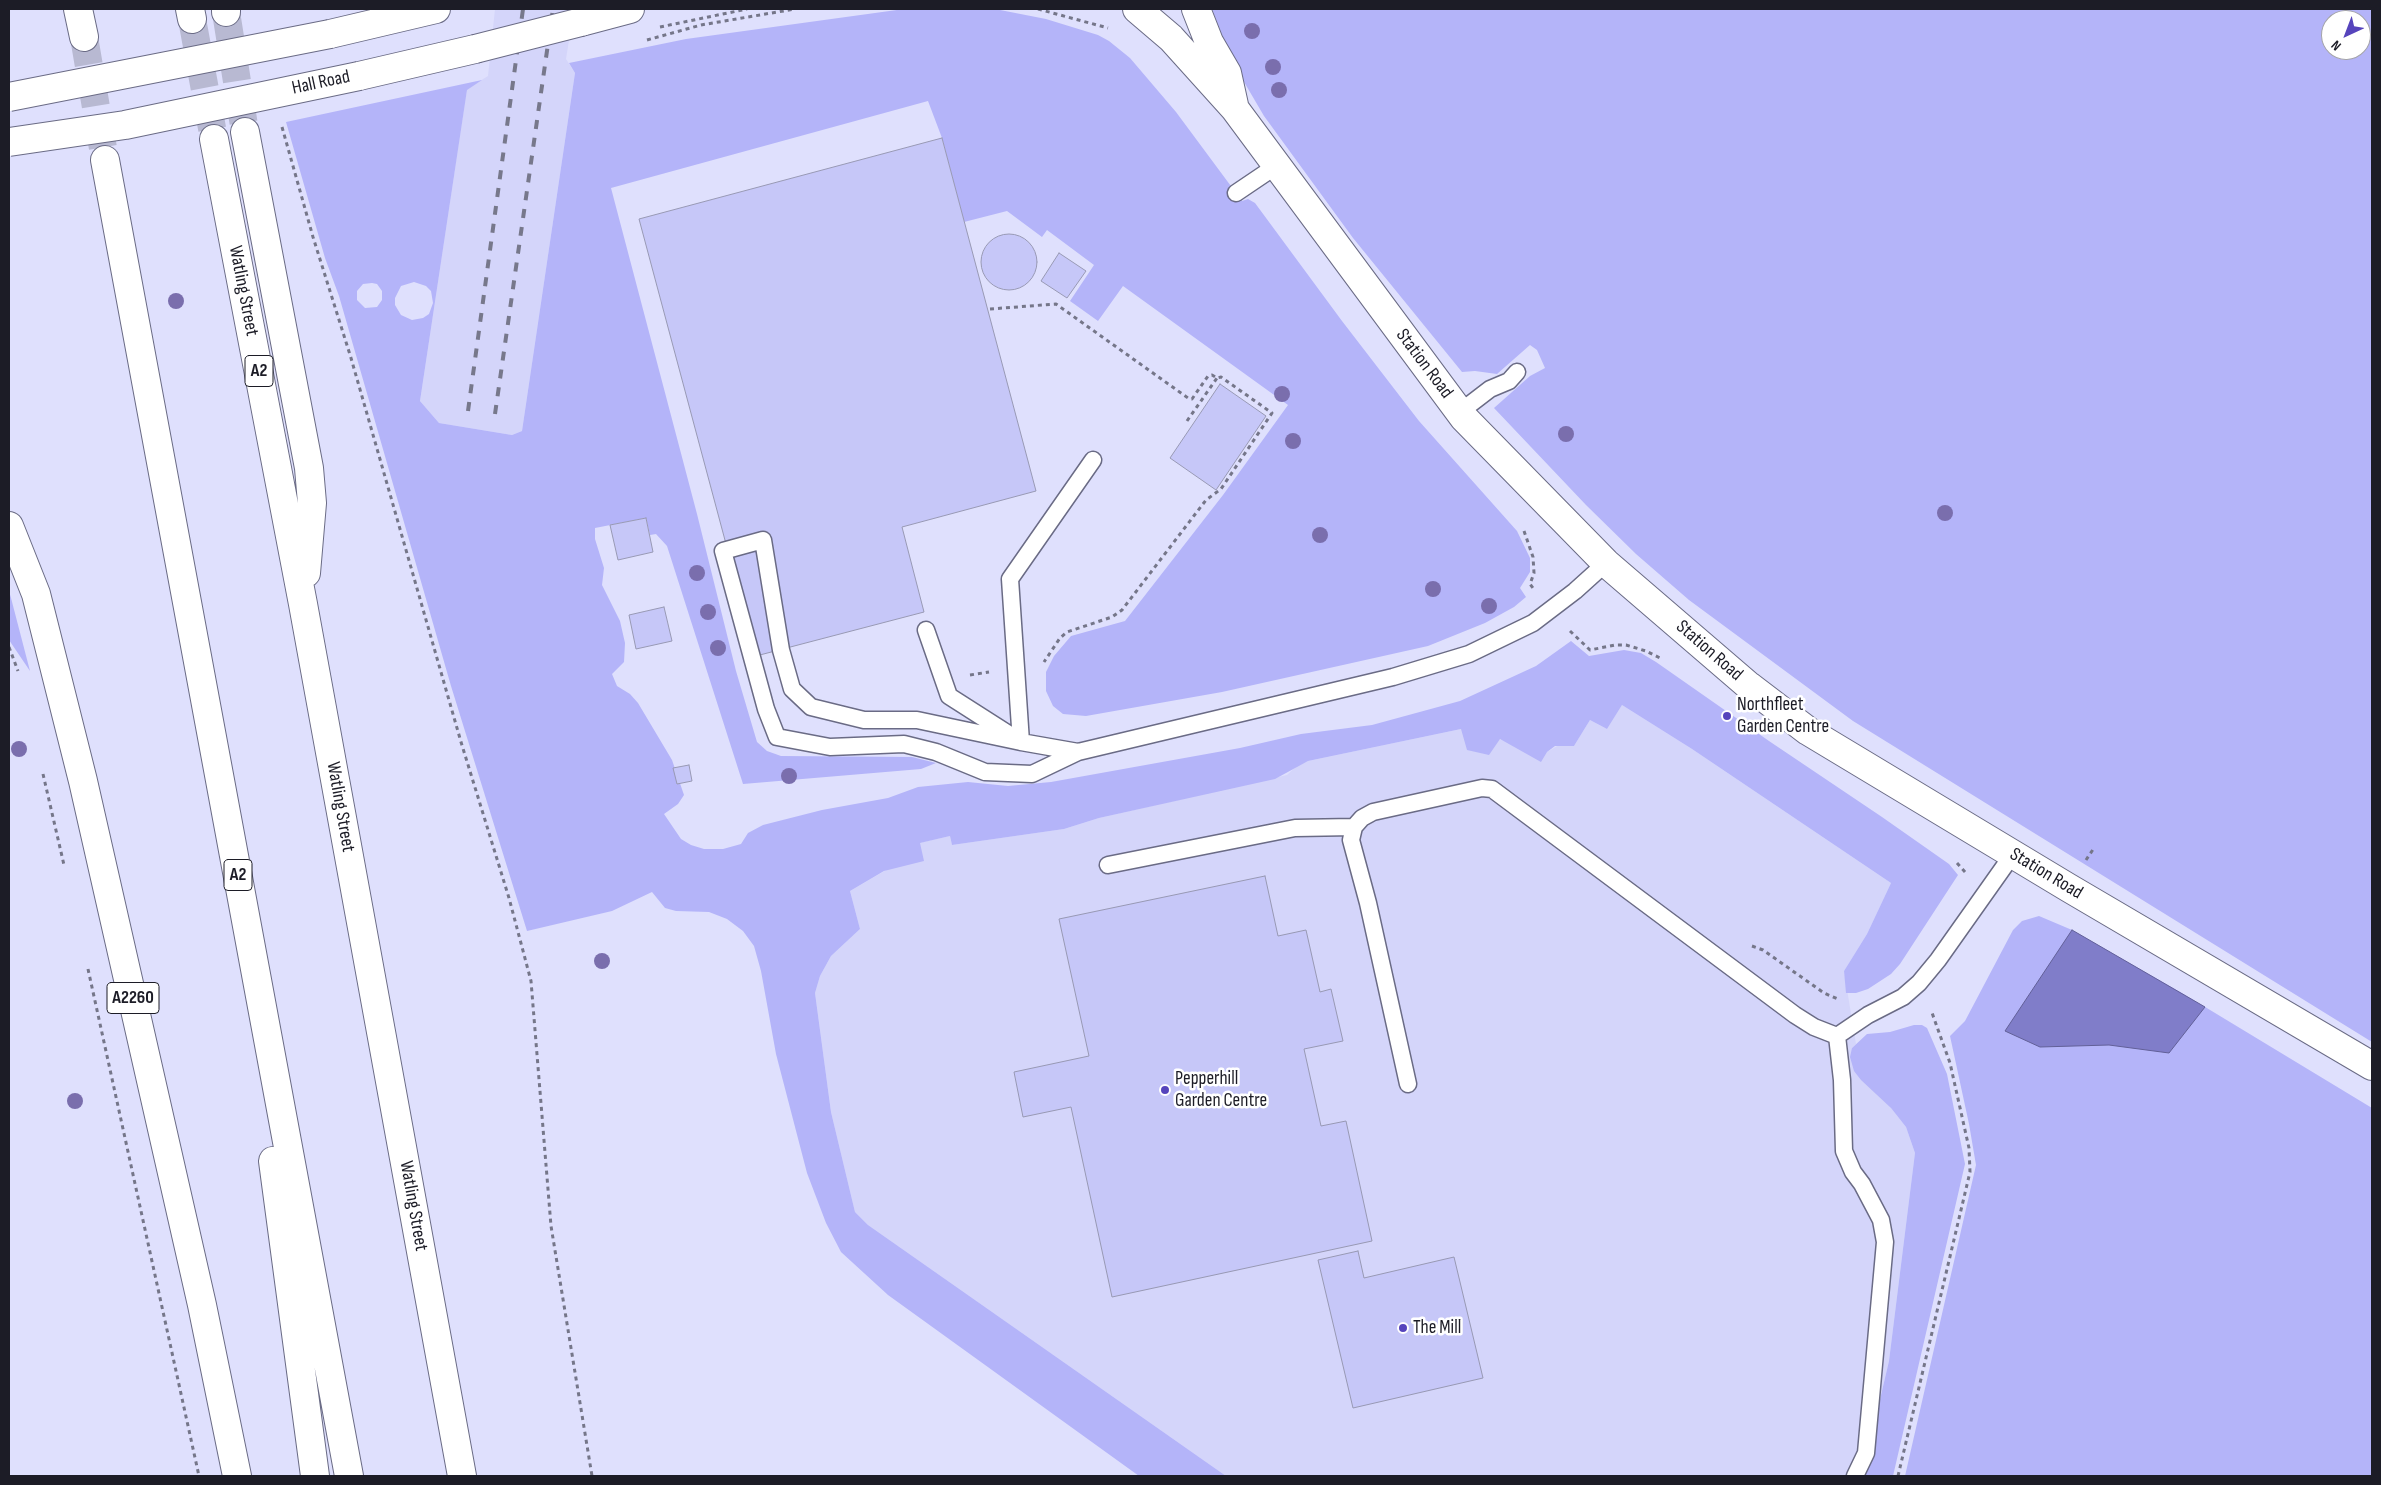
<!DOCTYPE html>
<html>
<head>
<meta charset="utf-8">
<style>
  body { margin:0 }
  #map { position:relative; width:2381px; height:1485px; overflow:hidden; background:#dfe0fd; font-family:"Sofia Sans Condensed",sans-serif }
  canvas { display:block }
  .frame { position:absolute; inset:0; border:10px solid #1c1c26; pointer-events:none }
  .north { position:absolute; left:2321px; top:10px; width:50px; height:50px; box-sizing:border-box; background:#fff; border:1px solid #a4a4a8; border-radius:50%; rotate:223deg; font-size:14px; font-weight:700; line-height:20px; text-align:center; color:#1c1c26 }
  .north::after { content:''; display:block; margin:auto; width:18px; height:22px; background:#5644bc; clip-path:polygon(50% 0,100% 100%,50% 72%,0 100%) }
</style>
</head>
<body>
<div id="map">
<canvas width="2381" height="1485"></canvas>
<div class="frame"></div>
<div class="north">N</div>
</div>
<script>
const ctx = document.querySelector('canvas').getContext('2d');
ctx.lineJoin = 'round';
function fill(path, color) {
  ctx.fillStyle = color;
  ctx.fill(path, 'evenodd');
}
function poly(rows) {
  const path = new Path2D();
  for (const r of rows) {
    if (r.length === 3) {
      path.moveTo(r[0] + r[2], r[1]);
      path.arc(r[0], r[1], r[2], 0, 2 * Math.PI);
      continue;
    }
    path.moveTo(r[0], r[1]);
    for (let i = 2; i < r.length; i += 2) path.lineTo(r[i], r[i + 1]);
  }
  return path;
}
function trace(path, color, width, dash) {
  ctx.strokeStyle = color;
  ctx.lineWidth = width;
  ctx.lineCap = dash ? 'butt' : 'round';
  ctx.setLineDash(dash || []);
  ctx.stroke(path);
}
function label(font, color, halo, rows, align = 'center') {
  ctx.font = font + ' "Sofia Sans Condensed",sans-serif';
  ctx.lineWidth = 5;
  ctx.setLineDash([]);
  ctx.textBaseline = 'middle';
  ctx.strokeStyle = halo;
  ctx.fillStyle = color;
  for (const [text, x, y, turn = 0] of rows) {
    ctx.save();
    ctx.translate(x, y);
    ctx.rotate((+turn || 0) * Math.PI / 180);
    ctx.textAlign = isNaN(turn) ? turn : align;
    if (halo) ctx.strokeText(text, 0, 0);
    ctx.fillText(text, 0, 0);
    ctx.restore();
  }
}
const built = poly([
  [495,9,574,9,566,59,575,73,522,431,512,435,439,423,420,401,467,89,488,76],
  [1622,705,1692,749,1891,883,1867,934,1844,971,1856,1044,1852,1048,1891,1108,1906,1127,1915,1153,1889,1361,1862,1476,1226,1476,868,1225,855,1212,831,1112,815,993,820,976,831,956,860,929,850,891,888,869,919,843,950,836,952,845,1064,829,1099,818,1287,775,1298,765,1308,761,1461,729,1547,752,1559,745,1574,746,1590,720,1607,729]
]);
const green = poly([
  [904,9,995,9,1046,19,1098,35,1109,41,1130,58,1176,112,1242,201,1248,199,1255,203,1342,321,1419,421,1517,531,1530,558,1530,572,1520,588,1526,597,1514,607,1485,623,1428,646,1222,692,1086,716,1063,714,1053,706,1046,691,1046,672,1054,656,1071,636,1125,621,1223,495,1288,405,1123,286,1098,321,1070,301,1094,265,1047,230,1042,237,1007,211,964,222,942,138,928,101,611,188,697,514,736,671,757,742,767,751,781,756,912,757,936,763,921,769,743,784,667,546,656,534,650,535,646,518,595,528,595,539,604,568,602,585,620,621,625,643,624,662,612,674,617,686,630,694,638,703,672,760,684,795,678,804,664,814,681,839,691,845,704,849,723,849,741,844,748,833,763,825,822,810,888,798,918,787,968,782,1008,786,1051,782,1240,748,1301,734,1372,725,1460,701,1536,666,1571,641,1589,656,1624,650,1641,653,1656,662,1769,741,1882,817,1949,864,1958,875,1900,964,1891,974,1868,989,1856,993,1846,993,1844,971,1867,934,1891,883,1692,749,1622,705,1607,729,1590,720,1574,746,1555,746,1547,752,1541,762,1500,739,1489,755,1467,750,1461,729,1308,761,1275,779,1099,818,1064,829,952,845,950,836,920,843,924,861,884,871,850,891,860,929,831,956,820,976,815,993,831,1112,855,1212,868,1225,1226,1476,1139,1476,888,1295,841,1252,826,1223,807,1173,776,1054,761,971,754,946,743,931,727,919,709,912,676,911,665,908,652,892,612,911,527,931,451,686,339,296,325,258,286,122,482,80,467,90,420,401,439,423,512,435,522,431,575,73,569,63,686,39],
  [414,282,426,286,431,291,433,303,429,314,423,318,412,320,401,315,395,305,395,298,401,286],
  [372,283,377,284,382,291,382,300,377,307,365,308,357,300,357,291,363,284],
  [1212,9,2372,9,2372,1042,1853,721,1689,600,1636,554,1586,505,1494,408,1530,376,1545,368,1537,350,1530,345,1497,374,1475,371,1462,372,1353,238,1264,116,1230,58],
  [2331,20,2361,20,2361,50,2331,50],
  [9,591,11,598,30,671,9,640],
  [2039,916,2072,930,2182,993,2372,1108,2372,1476,1905,1476,1976,1165,1969,1124,1950,1036,1965,1021,2013,930,2022,921],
  [1914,1025,1922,1025,1927,1028,1947,1074,1965,1164,1893,1476,1862,1476,1889,1361,1915,1153,1906,1127,1891,1108,1861,1080,1854,1071,1850,1057,1852,1048,1867,1034,1890,1032]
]);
const water = poly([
  [2072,930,2205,1007,2169,1053,2109,1045,2040,1047,2005,1031,2072,930]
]);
const building = poly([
  [942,138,1036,491,902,527,924,612,756,656,639,219,942,138],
  [1009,262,28],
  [1059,253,1086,271,1067,298,1041,281,1059,253],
  [1220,384,1266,416,1216,490,1170,458,1220,384],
  [646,518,653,552,618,560,610,525,646,518],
  [664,607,672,641,636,649,629,615,664,607],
  [689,765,692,781,677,784,673,768,689,765],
  [1265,876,1278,936,1306,930,1320,992,1331,989,1343,1041,1304,1049,1321,1126,1346,1121,1372,1241,1112,1297,1071,1107,1023,1117,1014,1072,1089,1056,1059,919,1265,876],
  [1358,1251,1364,1278,1454,1257,1483,1378,1353,1408,1318,1260,1358,1251]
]);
const highwayTunnel = poly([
  [226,12,245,132],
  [192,19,214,139],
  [84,37,105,160]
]);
const path = poly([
  [1038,9,1108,28],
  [660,27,747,9],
  [647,40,701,25,795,9],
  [282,127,313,237,351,358,461,742,509,898,531,981,551,1226,592,1476],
  [990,309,1056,304,1188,398,1192,399,1208,376,1212,375,1217,378,1221,377,1272,413,1221,489,1206,500,1122,610,1112,617,1067,632,1060,638,1044,662],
  [1187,421,1217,378],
  [1524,531,1533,557,1534,573,1530,584,1533,588],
  [1570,631,1590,650,1615,645,1626,645,1646,651,1662,659],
  [9,647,18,671],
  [970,675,989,672],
  [43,774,64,865],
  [2086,860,2094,848],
  [1957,863,1966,873],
  [1752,946,1763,950,1824,993,1840,1000],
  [88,969,199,1476],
  [1898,1476,1970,1172,1969,1148,1950,1063,1931,1010]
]);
const lane = poly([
  [1236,193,1276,166],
  [1460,412,1490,389,1509,381,1517,372],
  [926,630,949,696,1021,742,1078,752,1393,677,1469,654,1533,623,1575,591,1606,563],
  [1078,752,1032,774,985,772,936,752,904,744,830,747,777,737,766,709,723,551,763,540,781,650,792,689,811,707,864,720,917,720,1021,742,1010,579,1093,460],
  [1108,865,1295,828,1354,827],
  [1837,1036,1842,1080,1844,1151,1853,1172,1862,1184,1881,1220,1885,1242,1866,1453,1855,1476],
  [1408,1084,1368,903,1351,840,1354,827,1362,818,1373,812,1482,788,1492,789,1795,1015,1814,1027,1837,1036,1868,1015,1903,997,1919,983,1938,960,2013,854]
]);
const secondary = poly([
  [1137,9,1171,38,1235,109,1464,418,1606,563,1749,686,1808,731,2069,888,2372,1066],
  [1196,9,1209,42,1227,73,1234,105],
  [581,22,630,9],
  [330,34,436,9],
  [359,76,475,49]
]);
const primary = poly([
  [9,526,36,594,83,781,202,1305,237,1476]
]);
const highway = poly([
  [78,9,84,37],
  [190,9,192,19],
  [226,9,226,12],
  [245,132,309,468,312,503,306,573],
  [214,139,303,604,462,1476],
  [105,160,349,1476],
  [273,1161,315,1476]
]);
const rail = poly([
  [468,411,523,9],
  [495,414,553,9]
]);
const secondaryBridge = poly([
  [475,49,581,22],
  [9,97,330,34],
  [9,142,125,125,359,76]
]);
const trees = [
  [1252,31],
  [1273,67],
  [1279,90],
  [176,301],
  [1282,394],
  [1566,434],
  [1293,441],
  [1945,513],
  [1320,535],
  [697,573],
  [1433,589],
  [1489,606],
  [708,612],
  [718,648],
  [19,749],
  [789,776],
  [602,961],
  [75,1101]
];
const markers = [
  [1727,716,5,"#5644bc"],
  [1165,1090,5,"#5644bc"],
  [1403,1328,5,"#5644bc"]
];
const shields = [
  [259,371,28],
  [238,875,28],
  [133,998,52]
];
const shieldNames = [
  ["A2",259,371],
  ["A2",238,875],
  ["A2260",133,998]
];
const streetNames = [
  ["Hall Road",321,83,-12],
  ["Watling Street",243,291,79],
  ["Station Road",1424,364,53],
  ["Station Road",1709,651,41],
  ["Watling Street",340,807,80],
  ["Station Road",2046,874,31],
  ["Watling Street",413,1206,80]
];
const poiNames = [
  ["Northfleet",1737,705],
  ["Garden Centre",1737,727],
  ["Pepperhill",1175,1079],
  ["Garden Centre",1175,1101],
  ["The Mill",1413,1328]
];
fill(built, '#d4d5fa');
fill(green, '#b4b4f9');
fill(water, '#807dc9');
trace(water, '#626098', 1);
fill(building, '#c6c7f8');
trace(building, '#9899b4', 1);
trace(highwayTunnel, '#b8b9d2', 28, [28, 14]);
trace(lane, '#6a6b85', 19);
trace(secondary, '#6a6b85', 30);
trace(primary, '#6a6b85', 30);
trace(highway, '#6a6b85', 30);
trace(path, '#757689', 3, [4, 4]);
trace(lane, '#fff', 16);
trace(secondary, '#fff', 28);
trace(primary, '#fff', 28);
trace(highway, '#fff', 28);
trace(rail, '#77788b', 4, [9, 9]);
trace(secondaryBridge, '#6a6b85', 30, []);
trace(secondaryBridge, '#fff', 28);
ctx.fillStyle = '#7a6ead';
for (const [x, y] of trees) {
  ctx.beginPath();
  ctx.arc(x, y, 8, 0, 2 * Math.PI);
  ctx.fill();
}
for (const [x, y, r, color] of markers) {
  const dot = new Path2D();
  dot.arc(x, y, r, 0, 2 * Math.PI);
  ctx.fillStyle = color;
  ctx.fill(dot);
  trace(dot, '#fff', 2);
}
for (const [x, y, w] of shields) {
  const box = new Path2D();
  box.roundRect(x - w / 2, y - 15.5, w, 31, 4);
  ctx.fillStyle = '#fff';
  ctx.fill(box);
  trace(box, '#1c1c26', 1);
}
label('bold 18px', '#1c1c26', null, shieldNames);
label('19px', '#1c1c26', '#fff', streetNames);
label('19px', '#1c1c26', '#fff', poiNames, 'left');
</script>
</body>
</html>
